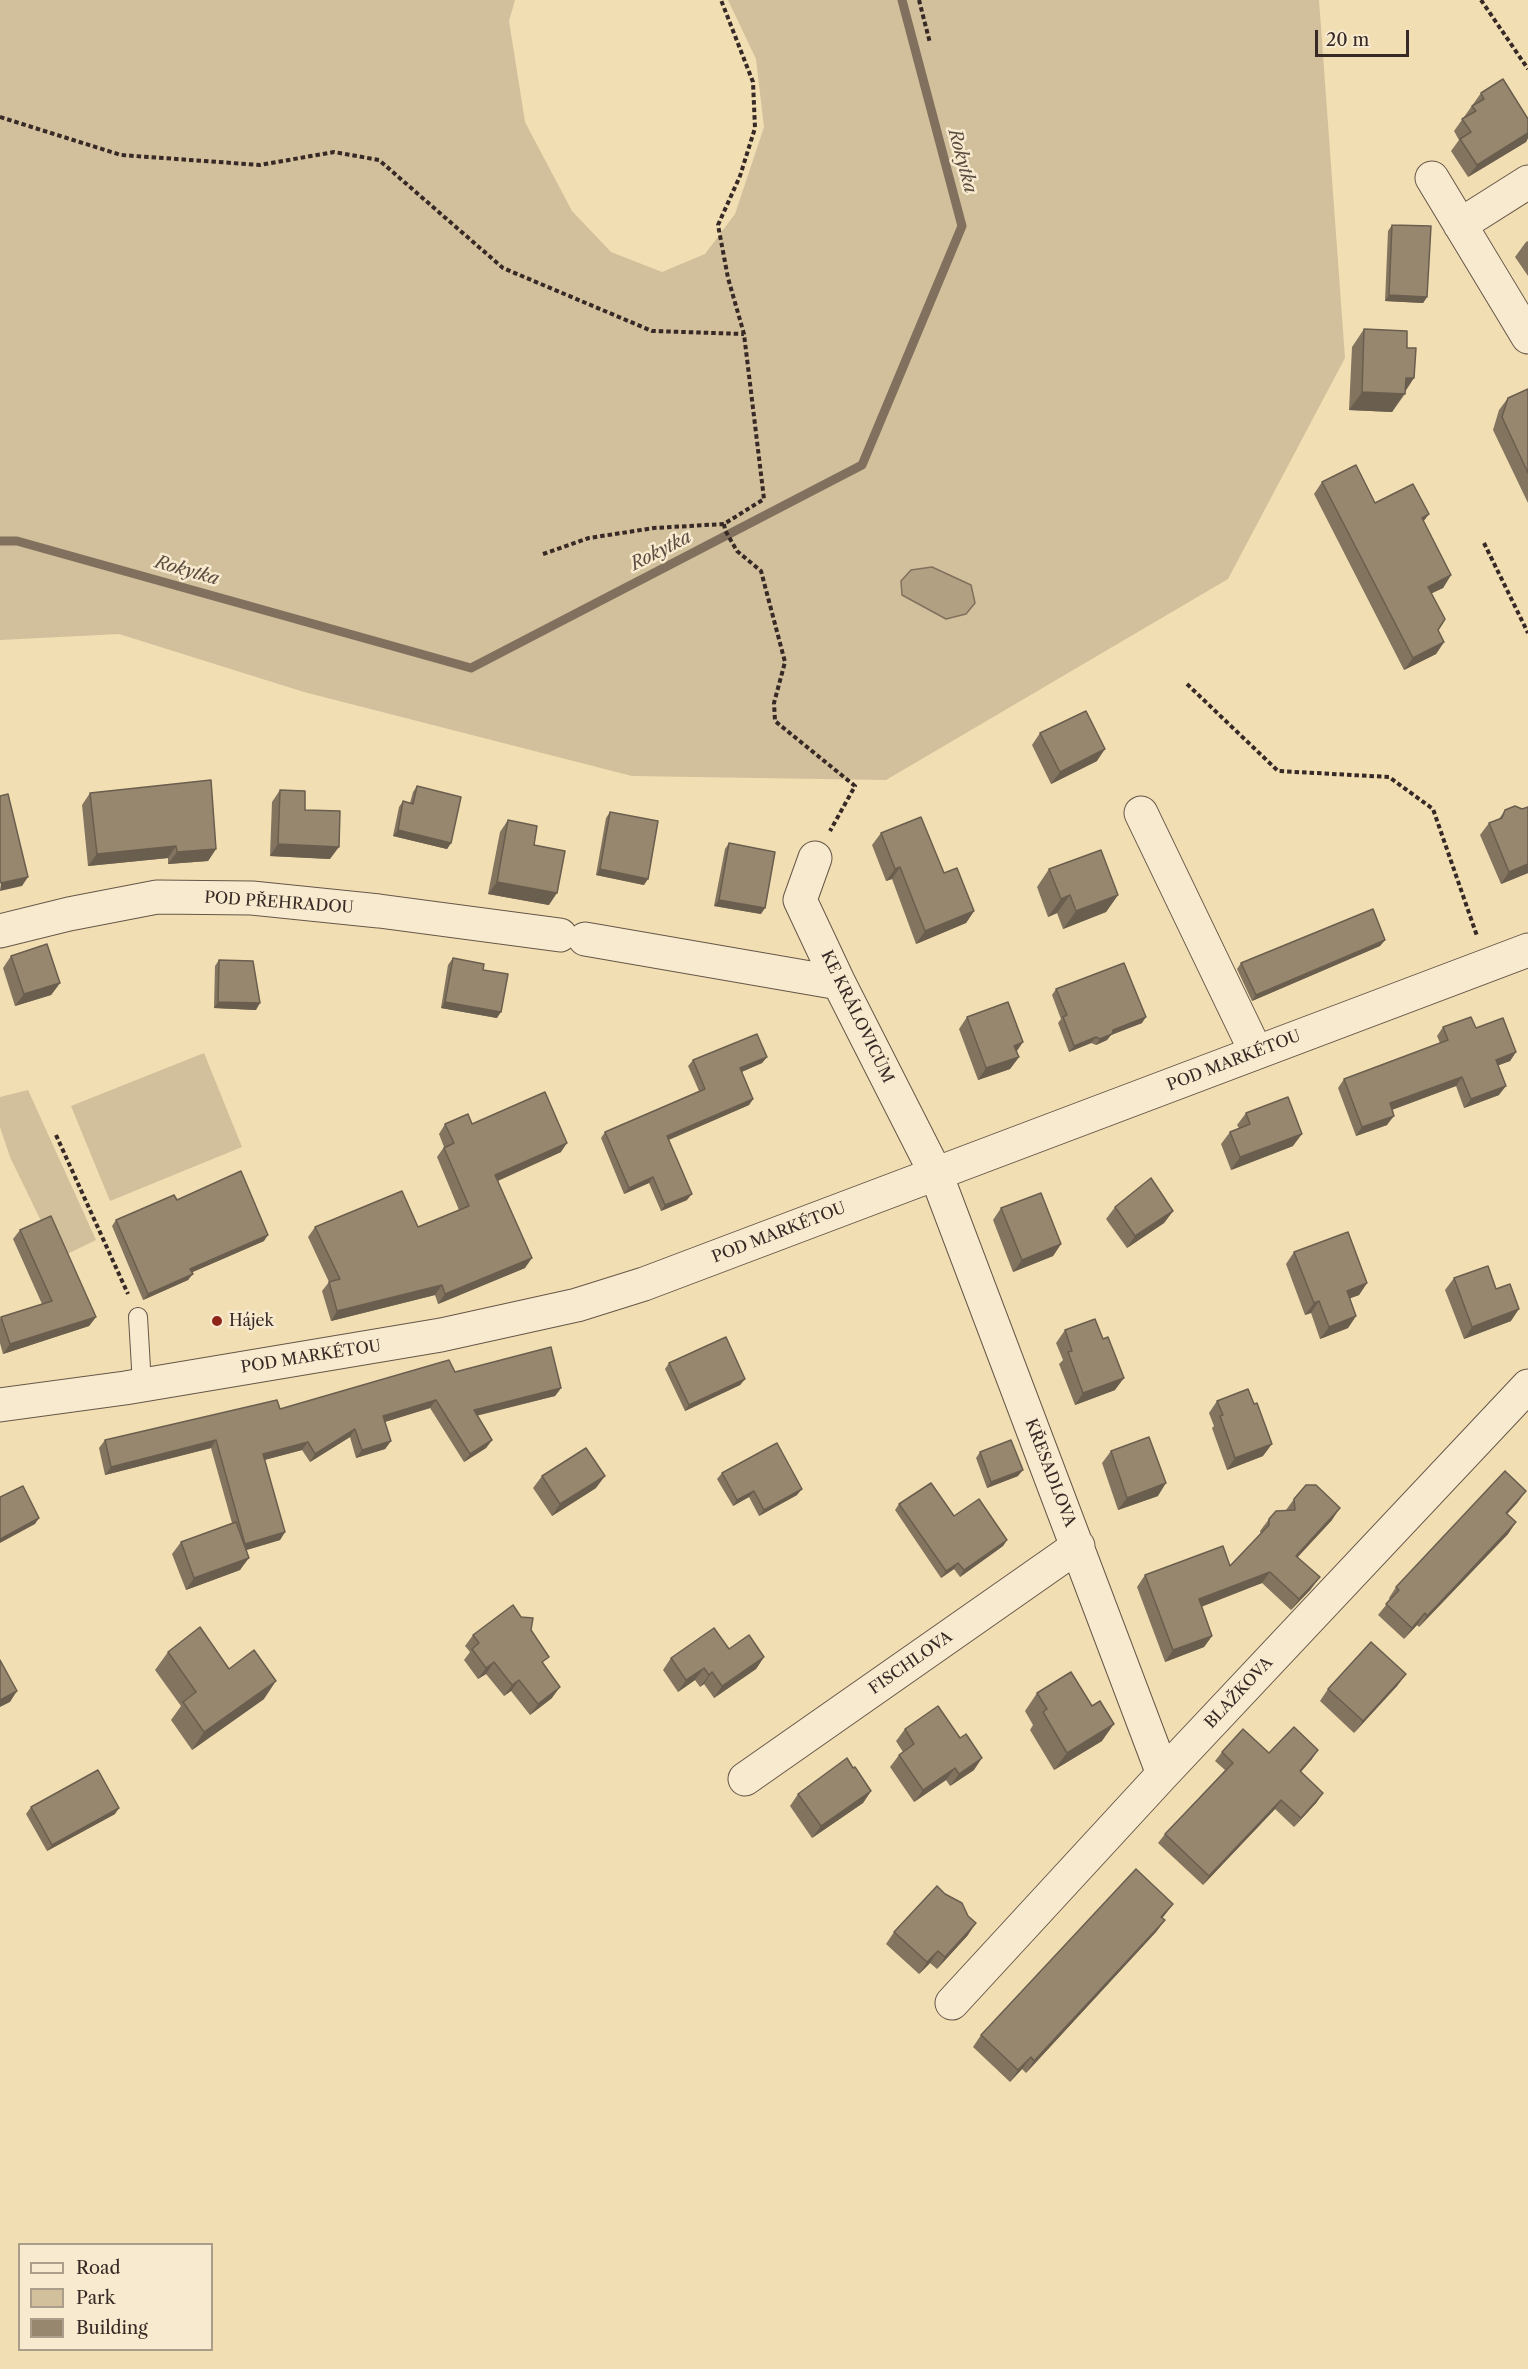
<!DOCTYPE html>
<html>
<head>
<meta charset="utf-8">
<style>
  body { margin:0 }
  #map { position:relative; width:1528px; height:2369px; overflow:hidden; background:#f2deb3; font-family:"Libre Caslon Text",serif }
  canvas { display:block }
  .legend { position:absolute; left:18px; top:2243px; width:195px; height:108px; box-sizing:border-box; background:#f7eace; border:2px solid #aa9d8a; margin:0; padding:8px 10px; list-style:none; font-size:18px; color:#372925 }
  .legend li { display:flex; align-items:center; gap:12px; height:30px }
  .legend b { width:30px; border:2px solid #aa9d8a }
  .scale { position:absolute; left:1315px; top:30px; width:94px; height:27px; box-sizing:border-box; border:3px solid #372925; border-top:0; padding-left:8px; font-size:18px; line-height:21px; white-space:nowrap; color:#372925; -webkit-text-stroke:4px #f7eace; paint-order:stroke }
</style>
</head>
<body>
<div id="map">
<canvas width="1528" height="2369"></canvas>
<ul class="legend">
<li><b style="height:8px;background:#f7eace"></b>Road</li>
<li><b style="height:16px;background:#d2bf9b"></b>Park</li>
<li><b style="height:16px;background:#98876f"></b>Building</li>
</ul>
<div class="scale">20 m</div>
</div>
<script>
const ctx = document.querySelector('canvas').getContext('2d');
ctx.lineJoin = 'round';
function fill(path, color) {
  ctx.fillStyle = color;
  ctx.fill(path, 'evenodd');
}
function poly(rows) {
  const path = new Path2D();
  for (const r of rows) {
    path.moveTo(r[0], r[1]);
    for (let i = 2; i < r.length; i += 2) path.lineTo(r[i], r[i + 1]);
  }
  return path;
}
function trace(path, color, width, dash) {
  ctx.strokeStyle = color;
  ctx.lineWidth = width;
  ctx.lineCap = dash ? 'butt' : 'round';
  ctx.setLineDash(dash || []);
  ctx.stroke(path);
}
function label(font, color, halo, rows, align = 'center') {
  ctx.font = font + ' "Libre Caslon Text",serif';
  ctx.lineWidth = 5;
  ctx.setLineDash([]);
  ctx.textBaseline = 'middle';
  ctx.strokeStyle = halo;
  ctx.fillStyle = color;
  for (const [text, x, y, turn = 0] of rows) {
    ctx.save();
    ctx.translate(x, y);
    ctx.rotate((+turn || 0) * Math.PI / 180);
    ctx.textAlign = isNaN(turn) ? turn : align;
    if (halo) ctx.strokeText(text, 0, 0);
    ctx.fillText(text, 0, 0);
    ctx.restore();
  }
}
const green = poly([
  [0,0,515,0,509,21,525,122,572,211,611,252,662,272,705,254,735,214,764,127,756,59,728,0,1319,0,1345,358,1228,579,886,780,632,776,304,692,119,634,0,640],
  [932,567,971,585,974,603],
  [204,1053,242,1147,110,1201,71,1106],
  [28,1090,96,1240,59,1258,10,1157,0,1127,0,1097]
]);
const water = poly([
  [932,567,971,585,975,603,966,614,946,619,902,595,901,581,911,570,932,567]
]);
const stream = poly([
  [0,541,17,541,471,668,862,465,962,226,902,0]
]);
const path = poly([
  [919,0,930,43],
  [1481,0,1528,69],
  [0,117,121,155,260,165,334,152,379,160,503,268,652,331,744,334],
  [724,524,725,530,737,551,761,571,785,662,774,703,775,721,855,786,830,831],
  [1484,543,1528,633],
  [543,554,589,538,654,528,724,524,764,499,744,334,728,278,718,225,740,176,755,128,753,82,721,0],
  [1187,684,1278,771,1389,777,1433,809,1477,936],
  [56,1135,128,1294]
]);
const service = poly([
  [138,1317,142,1385]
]);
const minor = poly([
  [1432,178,1528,337],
  [1460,225,1528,182],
  [1141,813,1256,1052],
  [815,858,800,900,839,983,936,1174,1163,1774],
  [0,931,69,914,157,897,252,898,379,911,560,935],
  [585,939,839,983],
  [745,1779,1078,1546],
  [952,2003,1163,1774,1528,1386]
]);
const tertiary = poly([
  [0,1405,125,1388,441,1335,577,1305,644,1284,1528,950]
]);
const wall = poly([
  [1481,93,1528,119,1528,138,1526,142,1468,177,1451,151,1459,140,1454,131],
  [1392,225,1427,297,1423,303,1385,301,1388,231],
  [1528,241,1528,276,1515,257,1526,242],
  [1364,329,1405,392,1405,394,1392,412,1349,410,1352,347],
  [1528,389,1528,503,1493,430,1499,410,1508,398],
  [1322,482,1375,503,1429,514,1423,521,1451,575,1443,588,1431,593,1438,630,1444,642,1436,654,1404,670,1314,494],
  [1040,733,1097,761,1051,784,1032,745],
  [417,786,451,843,447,849,393,836,399,807,403,801,410,803,413,792],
  [280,790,305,810,330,859,270,856,272,802],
  [90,793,216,849,208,861,168,864,168,858,88,866,82,805],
  [1528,807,1528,873,1501,884,1480,835,1489,823,1499,819,1505,810,1522,809],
  [610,812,644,885,596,875,606,818],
  [508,820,534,845,549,905,488,894,500,832],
  [881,833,944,873,974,911,966,923,916,944,892,879,886,881,872,845],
  [729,843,761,914,714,906,725,849],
  [1049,869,1118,895,1106,912,1063,929,1057,913,1048,917,1037,887],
  [1385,940,1380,946,1252,1001,1237,969,1241,963],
  [11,956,60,983,51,995,15,1006,3,968],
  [453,958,483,970,497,1018,441,1008,448,965],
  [219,960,256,1010,214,1008,215,966],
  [1056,989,1142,1023,1111,1035,1107,1040,1096,1045,1091,1043,1069,1052,1058,1023,1061,1019,1052,995],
  [967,1017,1017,1052,1019,1057,1010,1069,978,1080,959,1029],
  [1443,1027,1476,1028,1516,1052,1510,1061,1498,1065,1499,1095,1464,1108,1456,1086,1392,1110,1387,1125,1356,1136,1338,1088,1344,1079,1440,1043,1437,1036],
  [767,1057,762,1063,742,1072,753,1099,749,1105,669,1140,687,1200,661,1211,649,1183,624,1194,601,1138,605,1132,699,1091,688,1066,693,1060],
  [1246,1113,1293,1146,1231,1170,1221,1144,1230,1132,1239,1128,1237,1125],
  [445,1124,472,1124,561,1152,498,1181,525,1268,438,1304,435,1295,331,1321,322,1291,329,1282,308,1237,315,1227,418,1227,459,1210,437,1157,444,1147,439,1134],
  [177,1200,264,1241,192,1272,188,1280,143,1300,112,1226,116,1220],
  [1115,1207,1173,1211,1164,1223,1127,1248,1106,1219],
  [1001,1208,1061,1244,1053,1256,1013,1272,993,1220],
  [20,1230,96,1317,89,1326,3,1354,0,1343,0,1319,1,1317,42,1304,13,1239],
  [1294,1252,1367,1283,1359,1295,1350,1298,1356,1316,1348,1328,1320,1339,1311,1313,1305,1315,1286,1264],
  [1454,1278,1496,1289,1511,1321,1464,1339,1445,1290],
  [1065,1330,1115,1390,1075,1405,1059,1364,1063,1360,1056,1343],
  [669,1363,745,1379,740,1385,685,1411,665,1369],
  [455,1372,561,1388,555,1396,477,1415,492,1440,486,1448,464,1462,430,1408,385,1422,391,1441,385,1449,356,1458,350,1437,310,1462,302,1450,264,1460,285,1532,280,1540,246,1550,240,1570,186,1590,172,1554,181,1542,232,1523,211,1448,105,1475,99,1448,105,1440,280,1409],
  [1217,1401,1263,1456,1227,1470,1212,1428,1214,1426,1209,1413],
  [1111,1451,1158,1496,1118,1510,1102,1463],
  [980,1452,1018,1476,987,1488,976,1458],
  [722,1473,797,1495,759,1516,749,1497,733,1506,717,1479],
  [542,1476,596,1488,552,1516,533,1488],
  [1294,1499,1332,1520,1298,1557,1311,1589,1291,1610,1262,1583,1201,1606,1212,1636,1204,1647,1165,1662,1137,1587,1145,1575,1230,1566,1261,1534,1260,1531,1269,1519,1286,1510],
  [1518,1502,1507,1514,1516,1522,1508,1534,1419,1627,1417,1625,1404,1639,1378,1615,1390,1600,1389,1598,1396,1587],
  [899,1504,1007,1540,1003,1546,960,1577,954,1569,941,1578,895,1510],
  [531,1630,544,1665,552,1698,530,1715,511,1691,504,1696,486,1674,478,1679,464,1660,470,1652,465,1646,473,1635],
  [729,1649,764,1657,756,1669,714,1698,704,1684,700,1687,695,1680,678,1692,663,1670,671,1658],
  [168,1652,229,1669,264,1699,192,1750,171,1720,181,1706,155,1670],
  [1406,1674,1397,1686,1354,1733,1320,1701,1328,1689],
  [1037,1693,1102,1741,1054,1770,1030,1730,1033,1725,1025,1711],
  [905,1729,974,1770,950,1786,946,1780,914,1802,890,1767,899,1755,903,1752,896,1741],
  [1222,1752,1269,1753,1312,1759,1301,1772,1317,1802,1294,1827,1275,1809,1203,1885,1158,1843,1165,1834,1225,1770,1215,1761],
  [871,1791,863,1803,812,1838,790,1806,798,1794],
  [31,1807,115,1814,47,1851,26,1814],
  [1173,1904,1162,1918,1165,1920,1156,1932,1026,2073,1022,2069,1010,2082,973,2047,981,2035],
  [894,1932,968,1935,937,1969,930,1963,919,1974,886,1944]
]);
const shadedWall = poly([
  [1528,133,1528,138,1526,142,1468,177,1477,165],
  [1389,295,1427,297,1423,303,1385,301],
  [1406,378,1414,378,1392,412,1349,410,1362,392],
  [1429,514,1420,526,1422,518],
  [1451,575,1443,588,1420,599,1428,587],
  [1444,642,1436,654,1404,670,1413,658],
  [1105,749,1097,761,1051,784,1060,772],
  [398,830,451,843,447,849,393,836],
  [278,844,339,847,330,859,270,856],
  [176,846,168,858,88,866,97,854],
  [216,849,208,861,168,864,177,852],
  [1528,864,1528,873,1501,884,1509,872],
  [900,867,892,879,886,881,895,869],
  [600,869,648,879,644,885,596,875],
  [28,877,22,886,0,891,1,883],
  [497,882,557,893,549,905,488,894],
  [1070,895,1057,913,1048,917,1061,899],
  [1118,895,1106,912,1063,929,1076,911],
  [719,900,765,908,761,914,714,906],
  [974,911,966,923,916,944,925,931],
  [1385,940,1380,946,1252,1001,1256,995],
  [60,983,51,995,15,1006,24,994],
  [218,1002,260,1003,256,1010,214,1008],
  [445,1002,501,1012,497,1018,441,1008],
  [1146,1017,1142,1023,1111,1035,1107,1040,1096,1045,1100,1039,1113,1030],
  [1096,1037,1091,1043,1069,1052,1074,1046],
  [1023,1042,1015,1054,1014,1046],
  [1516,1052,1510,1061,1489,1069,1496,1060],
  [767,1057,762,1063,736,1074,740,1068],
  [1019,1057,1010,1069,978,1080,986,1068],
  [1462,1077,1456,1086,1383,1113,1390,1103],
  [1506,1086,1499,1095,1464,1108,1471,1099],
  [753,1099,749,1105,663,1142,667,1136],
  [1394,1116,1387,1125,1356,1136,1362,1127],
  [1302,1134,1293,1146,1231,1170,1240,1157],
  [567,1143,561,1152,488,1185,495,1175],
  [653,1177,649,1183,624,1194,629,1188],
  [692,1194,687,1200,661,1211,665,1205],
  [1173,1211,1164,1223,1127,1248,1135,1236],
  [268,1235,264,1241,186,1275,190,1269],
  [1061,1244,1053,1256,1013,1272,1022,1260],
  [532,1258,525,1268,438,1304,445,1294],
  [193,1274,188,1280,143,1300,148,1294],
  [1367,1283,1359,1295,1338,1303,1347,1291],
  [442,1285,435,1295,331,1321,337,1311],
  [1319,1301,1311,1313,1305,1315,1314,1303],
  [1519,1309,1511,1321,1464,1339,1472,1327],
  [1356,1316,1348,1328,1320,1339,1329,1327],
  [96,1317,89,1326,3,1354,10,1344],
  [1124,1378,1115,1390,1075,1405,1083,1393],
  [745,1379,740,1385,685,1411,689,1405],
  [561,1388,555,1396,468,1418,474,1410],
  [436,1400,430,1408,378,1424,383,1416],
  [355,1429,350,1437,310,1462,315,1454],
  [216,1440,211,1448,105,1475,111,1467],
  [492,1440,486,1448,464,1462,470,1454],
  [391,1441,385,1449,356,1458,362,1450],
  [308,1442,302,1450,257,1462,263,1454],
  [1272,1444,1263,1456,1227,1470,1235,1458],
  [1023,1470,1018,1476,987,1488,991,1482],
  [605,1476,596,1488,552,1516,560,1504],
  [1166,1483,1158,1496,1118,1510,1127,1498],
  [802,1489,797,1495,759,1516,764,1510],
  [754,1491,749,1497,733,1506,737,1500],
  [1526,1491,1518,1502,1498,1524,1506,1513],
  [1340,1508,1332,1520,1288,1567,1296,1556],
  [39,1518,35,1524,0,1543,0,1539],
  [1516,1522,1508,1534,1419,1627,1427,1616],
  [285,1532,280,1540,240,1552,245,1544],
  [1007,1540,1003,1546,960,1577,964,1570],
  [249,1558,240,1570,186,1590,194,1578],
  [958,1563,954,1569,941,1578,946,1571],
  [1270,1572,1262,1583,1191,1611,1199,1599],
  [1320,1577,1311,1589,1291,1610,1299,1599],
  [1425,1613,1417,1625,1404,1639,1412,1628],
  [1212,1636,1204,1647,1165,1662,1173,1650],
  [764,1657,756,1669,714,1698,722,1686],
  [494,1662,486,1674,478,1679,486,1668],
  [704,1668,695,1680,678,1692,686,1680],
  [712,1672,704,1684,700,1687,709,1675],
  [1406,1674,1397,1686,1354,1733,1363,1721],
  [519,1680,511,1691,504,1696,512,1685],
  [276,1681,264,1699,192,1750,204,1732],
  [560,1687,552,1698,530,1715,538,1704],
  [17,1691,10,1702,0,1707,0,1700],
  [1114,1724,1102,1741,1054,1770,1067,1753],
  [1318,1750,1312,1759,1293,1780,1300,1771],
  [982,1758,974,1770,950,1786,959,1774],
  [955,1768,946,1780,914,1802,923,1790],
  [871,1791,863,1803,812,1838,821,1826],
  [1323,1793,1317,1802,1294,1827,1301,1818],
  [1281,1800,1275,1809,1203,1885,1209,1876],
  [119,1808,115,1814,47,1851,52,1845],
  [1173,1904,1164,1916,1153,1929,1161,1917],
  [1165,1920,1156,1932,1026,2073,1034,2061],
  [976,1923,968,1935,937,1969,945,1957],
  [938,1951,930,1963,919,1974,927,1962],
  [1031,2057,1022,2069,1010,2082,1018,2070]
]);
const building = poly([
  [1503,79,1528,119,1528,133,1477,165,1460,139,1471,132,1462,119,1476,111,1472,106,1484,99,1481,93,1503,79],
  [1392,225,1431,226,1427,297,1389,295,1392,225],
  [1364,329,1407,331,1407,348,1416,348,1414,378,1406,378,1405,394,1362,392,1364,329],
  [1528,389,1528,473,1502,417,1508,398,1528,389],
  [1356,465,1375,503,1413,484,1429,514,1422,518,1451,575,1428,587,1445,619,1438,630,1444,642,1413,658,1322,482,1356,465],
  [1086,711,1105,749,1060,772,1040,733,1086,711],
  [211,780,216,849,177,852,176,846,97,854,90,793,211,780],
  [417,786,461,797,451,843,398,830,403,801,413,804,417,786],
  [280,790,305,791,305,810,340,811,339,847,278,844,280,790],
  [8,794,28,877,1,883,0,880,0,796,8,794],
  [1515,806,1522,809,1528,807,1528,864,1509,872,1489,823,1502,818,1505,810,1515,806],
  [610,812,658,821,648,879,600,869,610,812],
  [921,817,944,873,957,868,974,911,925,931,900,867,895,869,881,833,921,817],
  [508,820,537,826,534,845,565,851,557,893,497,882,508,820],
  [729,843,775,852,765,908,719,900,729,843],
  [1101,850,1118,895,1076,911,1070,895,1061,899,1049,869,1101,850],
  [1373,909,1385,940,1256,995,1241,963,1373,909],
  [47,944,60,983,24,994,11,956,47,944],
  [453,958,484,964,483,970,508,974,501,1012,445,1002,453,958],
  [219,960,253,961,260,1003,218,1002,219,960],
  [1124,963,1146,1017,1113,1030,1112,1034,1100,1039,1096,1037,1074,1046,1063,1017,1067,1015,1056,989,1124,963],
  [1008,1002,1023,1042,1014,1046,1019,1057,986,1068,967,1017,1008,1002],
  [1471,1017,1476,1028,1503,1018,1516,1052,1496,1060,1506,1086,1471,1099,1462,1077,1390,1103,1394,1116,1362,1127,1344,1079,1448,1040,1443,1027,1471,1017],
  [757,1034,767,1057,740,1068,753,1099,667,1136,692,1194,665,1205,653,1177,629,1188,605,1132,705,1089,693,1060,757,1034],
  [545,1092,567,1143,495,1175,532,1258,445,1294,442,1285,337,1311,329,1282,340,1279,315,1227,402,1191,418,1227,469,1206,444,1148,454,1143,445,1124,468,1114,472,1124,545,1092],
  [1288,1097,1302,1134,1240,1157,1230,1132,1250,1124,1246,1113,1288,1097],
  [241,1171,268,1235,190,1269,193,1274,148,1294,116,1220,174,1195,177,1200,241,1171],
  [1151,1178,1173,1211,1135,1236,1115,1207,1151,1178],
  [1041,1193,1061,1244,1022,1260,1001,1208,1041,1193],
  [51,1216,96,1317,10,1344,1,1317,52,1301,20,1230,51,1216],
  [1348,1232,1367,1283,1347,1291,1356,1316,1329,1327,1319,1301,1314,1303,1294,1252,1348,1232],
  [1488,1266,1496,1289,1510,1284,1519,1309,1472,1327,1454,1278,1488,1266],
  [1095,1319,1103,1339,1108,1337,1124,1378,1083,1393,1068,1352,1072,1351,1065,1330,1095,1319],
  [726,1337,745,1379,689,1405,669,1363,726,1337],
  [551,1347,561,1388,474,1410,492,1440,470,1454,436,1400,383,1416,391,1441,362,1450,355,1429,315,1454,308,1442,263,1454,285,1532,245,1544,216,1440,111,1467,105,1440,277,1400,280,1409,449,1360,455,1372,551,1347],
  [1248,1389,1254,1404,1257,1403,1272,1444,1235,1458,1220,1416,1223,1415,1217,1401,1248,1389],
  [1149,1437,1166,1483,1127,1498,1111,1451,1149,1437],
  [1011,1440,1023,1470,991,1482,980,1452,1011,1440],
  [777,1443,802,1489,764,1510,754,1491,737,1500,722,1473,777,1443],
  [586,1448,605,1476,560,1504,542,1476,586,1448],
  [1505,1471,1526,1491,1506,1513,1516,1522,1427,1616,1425,1613,1412,1628,1386,1604,1399,1590,1396,1587,1505,1471],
  [931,1483,954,1516,979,1499,1007,1540,964,1570,958,1563,946,1571,899,1504,931,1483],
  [1306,1485,1316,1485,1340,1508,1296,1556,1320,1577,1299,1599,1270,1572,1199,1599,1212,1636,1173,1650,1145,1575,1223,1546,1230,1566,1269,1525,1269,1519,1276,1511,1295,1510,1294,1499,1306,1485],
  [23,1486,39,1518,0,1539,0,1497,23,1486],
  [236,1522,249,1558,194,1578,181,1542,236,1522],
  [513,1605,521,1617,533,1618,531,1630,549,1657,542,1662,560,1687,538,1704,519,1680,512,1685,494,1662,486,1668,472,1649,479,1643,473,1635,513,1605],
  [200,1627,229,1669,254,1650,276,1681,204,1732,183,1702,196,1692,168,1652,200,1627],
  [714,1628,729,1649,749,1635,764,1657,722,1686,712,1672,709,1675,704,1668,686,1680,671,1658,714,1628],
  [1371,1642,1406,1674,1363,1721,1328,1689,1371,1642],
  [0,1660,17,1691,0,1700,0,1660],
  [1071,1672,1092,1706,1100,1701,1114,1724,1067,1753,1043,1712,1047,1709,1037,1693,1071,1672],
  [938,1706,960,1738,966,1734,982,1758,959,1774,955,1768,923,1790,899,1755,914,1744,905,1729,938,1706],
  [1294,1727,1318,1750,1300,1771,1323,1793,1301,1818,1281,1800,1209,1876,1165,1834,1233,1763,1222,1752,1243,1729,1269,1753,1294,1727],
  [847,1758,853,1768,855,1767,871,1791,821,1826,798,1794,847,1758],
  [98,1770,119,1808,52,1845,31,1807,98,1770],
  [1136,1869,1173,1904,1161,1917,1165,1920,1034,2061,1031,2057,1018,2070,981,2035,1136,1869],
  [937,1886,945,1894,962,1903,968,1916,976,1923,945,1957,938,1951,927,1962,894,1932,937,1886]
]);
const markers = [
  [217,1321,6,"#8f2418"]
];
const streetNames = [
  ["POD PŘEHRADOU",279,903,4],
  ["KE KRÁLOVICŮM",857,1017,64],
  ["POD MARKÉTOU",1234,1061,-21],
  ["POD MARKÉTOU",779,1233,-21],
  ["POD MARKÉTOU",311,1357,-9],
  ["KŘESADLOVA",1050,1473,69],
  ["FISCHLOVA",911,1663,-35],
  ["BLAŽKOVA",1239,1693,-47]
];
const poiNames = [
  ["Hájek",229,1321]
];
const waterNames = [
  ["Rokytka",962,161,75],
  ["Rokytka",661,551,-27],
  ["Rokytka",187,571,16]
];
fill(green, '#d2bf9b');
fill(water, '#b2a083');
trace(water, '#81705d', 1.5);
trace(stream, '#81705d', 9);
trace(service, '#665648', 20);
trace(minor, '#665648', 35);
trace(tertiary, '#665648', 35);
trace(path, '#372925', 4, [4.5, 3]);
trace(service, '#f7eace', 18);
trace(minor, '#f7eace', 33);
trace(tertiary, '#f7eace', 33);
fill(wall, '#83745f');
fill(shadedWall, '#6a5e4e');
fill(building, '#98876f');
trace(building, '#6a5e4e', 1.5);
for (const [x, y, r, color] of markers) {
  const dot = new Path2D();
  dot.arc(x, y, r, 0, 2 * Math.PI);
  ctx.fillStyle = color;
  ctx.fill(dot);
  trace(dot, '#f7eace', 2);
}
label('16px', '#372925', '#f7eace', streetNames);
label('16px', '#372925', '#f7eace', poiNames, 'left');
label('italic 18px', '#5c4d41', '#f7eace', waterNames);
</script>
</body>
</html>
